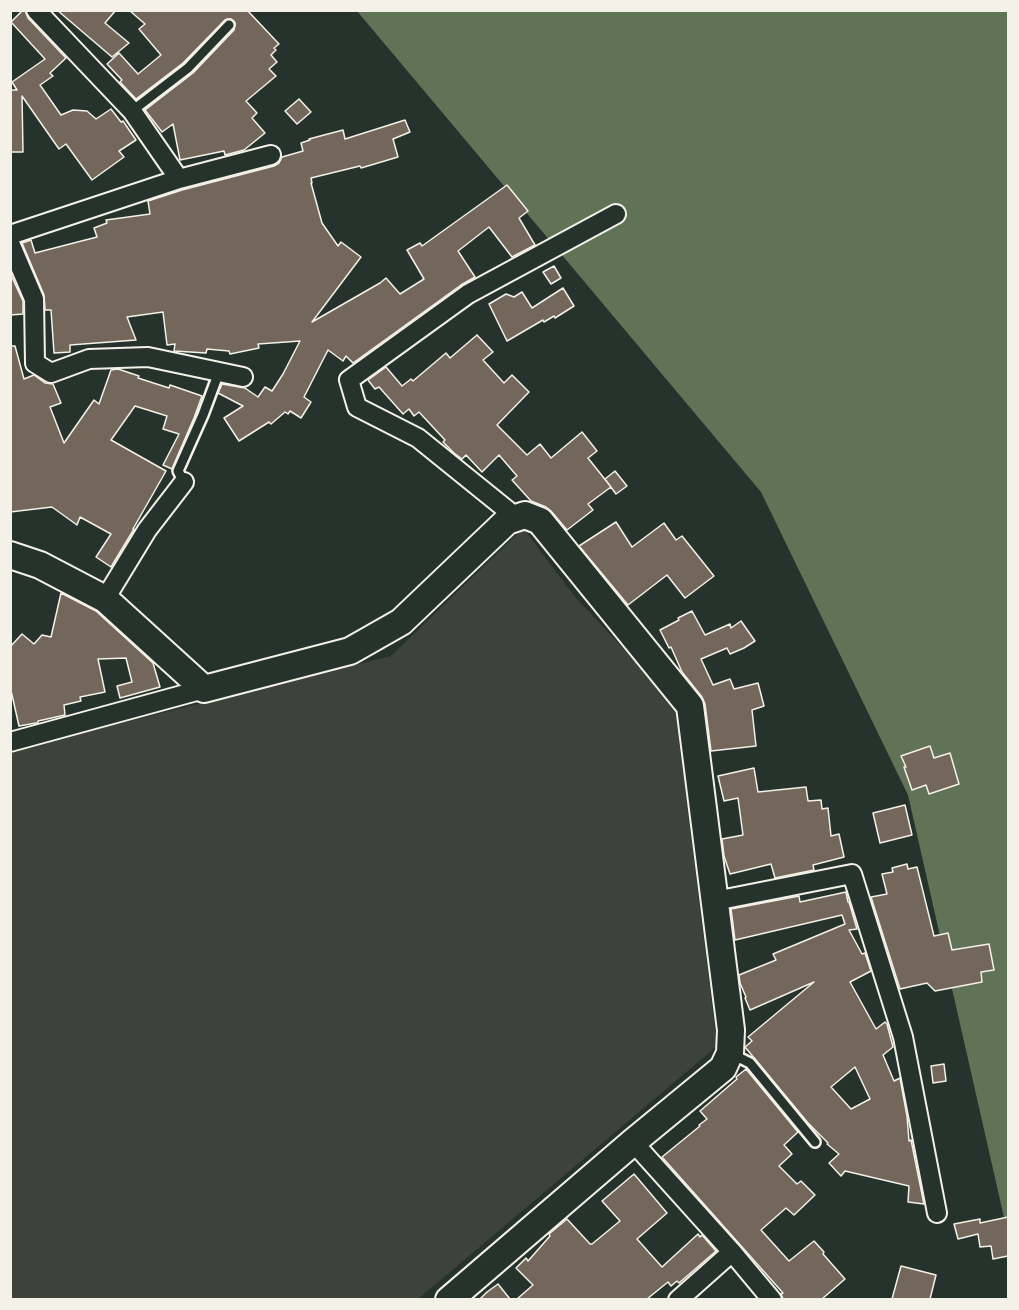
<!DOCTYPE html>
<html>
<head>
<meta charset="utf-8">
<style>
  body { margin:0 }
  #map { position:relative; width:1019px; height:1310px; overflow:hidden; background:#26332d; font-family:"Architects Daughter",sans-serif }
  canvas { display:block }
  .frame { position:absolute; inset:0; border:12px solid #f4f1e8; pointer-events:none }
</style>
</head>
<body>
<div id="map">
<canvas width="1019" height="1310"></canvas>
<div class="frame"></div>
</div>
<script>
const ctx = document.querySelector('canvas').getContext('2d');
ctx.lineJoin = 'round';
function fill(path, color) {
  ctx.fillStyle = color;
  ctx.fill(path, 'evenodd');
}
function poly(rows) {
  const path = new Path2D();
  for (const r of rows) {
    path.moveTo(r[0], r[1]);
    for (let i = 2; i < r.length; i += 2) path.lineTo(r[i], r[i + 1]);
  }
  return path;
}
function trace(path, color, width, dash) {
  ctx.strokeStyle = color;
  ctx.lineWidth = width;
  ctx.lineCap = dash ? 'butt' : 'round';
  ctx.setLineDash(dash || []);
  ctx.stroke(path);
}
const built = poly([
  [523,528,575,597,665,693,675,709,717,1046,418,1299,11,1299,10,751,391,656]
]);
const green = poly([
  [357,11,1008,11,1008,1235,908,795,761,492]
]);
const building = poly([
  [23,10,25,10,28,18,66,58,50,73,53,76,40,85,61,115,73,110,87,111,96,119,111,109,121,122,123,121,136,140,119,151,124,157,92,180,66,144,59,149,22,96,23,152,10,152,10,90,17,90,12,82,45,59,11,22,23,10],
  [57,10,116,10,105,23,129,43,112,57,57,10],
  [129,10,247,10,279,44,274,48,276,50,271,55,277,62,269,69,276,76,246,101,257,113,252,118,265,133,244,150,225,155,224,151,180,160,173,124,162,132,145,110,193,73,234,30,235,23,231,19,225,20,183,63,136,99,120,82,122,80,107,64,119,53,138,74,161,55,139,29,145,24,129,10],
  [299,99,311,112,297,124,285,111,299,99],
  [405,120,410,132,393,139,398,157,361,168,360,166,311,178,312,183,311,183,322,223,338,246,341,242,361,257,312,322,380,283,386,278,400,294,424,279,407,250,420,243,422,246,507,185,528,211,519,218,535,245,512,257,489,227,458,251,475,277,461,285,353,363,346,356,343,361,328,350,304,397,311,402,301,418,290,411,288,414,285,412,271,424,269,422,239,441,224,418,243,406,218,393,222,384,245,388,258,397,265,387,272,391,283,374,300,341,258,344,259,348,230,354,229,351,207,349,206,353,174,351,175,344,167,345,163,312,127,317,136,340,70,345,70,352,54,353,51,310,45,310,44,295,22,243,31,240,35,253,97,237,94,228,107,223,106,220,150,214,148,201,182,190,274,166,279,163,282,157,303,151,301,143,310,140,309,139,343,130,345,139,405,120],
  [554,266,561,278,551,284,543,272,554,266],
  [10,273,23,301,23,314,10,315,10,273],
  [563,288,574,306,555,318,554,316,544,322,543,320,507,341,489,304,506,294,514,297,522,292,532,308,563,288],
  [477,335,493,352,483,360,504,383,512,375,529,392,497,425,527,455,540,444,551,458,582,432,597,451,588,458,611,487,588,504,593,510,567,530,551,511,546,507,531,501,512,480,517,476,499,455,482,472,466,455,462,459,454,453,443,442,445,440,419,412,414,416,409,409,403,414,379,387,375,389,368,380,386,367,402,386,411,379,413,381,446,353,450,358,477,335],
  [10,346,15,346,24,379,34,375,45,383,53,384,61,403,50,407,64,443,94,400,99,404,111,370,118,369,139,376,138,378,169,388,170,385,202,396,194,418,172,469,163,465,179,434,163,429,167,416,135,406,111,440,166,471,133,529,134,529,111,567,96,557,111,534,80,517,77,525,52,507,10,512,10,346],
  [615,471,627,486,616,494,605,479,615,471],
  [616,522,632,547,664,523,676,540,682,536,714,576,685,598,667,575,628,605,579,546,616,522],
  [61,593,96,611,153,663,160,687,120,698,117,686,132,682,126,658,98,659,105,692,80,697,81,701,64,705,65,715,38,721,38,723,36,723,19,726,10,686,10,647,22,634,34,644,42,635,51,637,61,593],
  [692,611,705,635,730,624,731,628,741,621,755,641,744,648,730,654,727,648,701,659,713,685,730,679,734,689,758,683,764,706,752,710,756,746,711,751,705,704,702,697,682,672,671,647,669,648,660,630,679,620,678,618,692,611],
  [930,746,934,758,950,753,959,784,929,794,926,785,912,790,904,767,906,767,901,756,930,746],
  [754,768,758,792,806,787,808,801,821,800,822,809,828,808,831,836,839,834,844,857,813,865,814,870,775,878,771,864,730,874,724,856,722,839,743,835,738,798,724,801,718,776,754,768],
  [905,805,912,835,880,843,873,813,905,805],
  [907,864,908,869,917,867,934,936,948,933,952,950,989,944,994,970,981,972,982,982,935,991,927,983,900,989,871,897,887,894,882,874,893,872,892,868,907,864],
  [846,892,848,902,849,902,857,929,849,930,862,954,865,953,871,971,850,982,876,1029,885,1022,887,1024,893,1047,883,1055,894,1081,900,1078,907,1116,909,1141,911,1140,924,1204,908,1202,909,1186,845,1171,841,1176,829,1163,839,1154,827,1144,828,1143,808,1123,745,1047,752,1041,748,1037,814,982,750,1010,745,998,746,997,740,983,739,975,776,960,773,954,845,924,842,915,735,940,731,909,799,896,800,902,846,892],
  [855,1067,870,1099,851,1109,831,1087,855,1067],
  [944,1064,946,1081,933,1083,931,1066,944,1064],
  [746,1069,798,1132,784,1145,792,1154,779,1166,797,1184,801,1181,815,1195,794,1215,786,1208,761,1230,789,1261,814,1241,824,1252,823,1254,845,1279,822,1299,783,1299,781,1294,783,1293,662,1157,700,1126,699,1125,707,1119,700,1111,737,1079,736,1077,746,1069],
  [634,1174,667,1213,637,1239,662,1267,698,1234,700,1237,702,1235,716,1251,679,1283,677,1281,671,1286,668,1282,647,1299,517,1299,533,1285,516,1268,526,1258,528,1261,550,1236,549,1234,567,1219,590,1244,592,1244,620,1221,602,1201,634,1174],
  [1008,1217,1008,1256,993,1259,991,1246,980,1247,978,1234,958,1239,954,1224,980,1219,980,1223,1008,1217],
  [901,1266,936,1275,930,1299,892,1299,901,1266],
  [498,1284,510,1299,480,1299,487,1292,498,1284]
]);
const lane = poly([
  [132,111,188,68,229,25],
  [184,482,178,471,203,415,219,372],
  [732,1054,750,1063,815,1142]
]);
const street = poly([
  [36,10,132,111,179,179],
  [10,235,179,179,271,155],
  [10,243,34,299,35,363,51,373,89,359,148,357,243,377],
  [517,518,418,438,357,407,349,380,468,294,616,214],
  [105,599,147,530,184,482],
  [10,742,204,689],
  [715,901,852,874,903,1037,937,1213],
  [633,1142,732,1252,772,1300],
  [678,1300,732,1252]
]);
const secondary = poly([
  [10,555,40,565,105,599,204,689,350,651,401,622,507,521,525,515,540,521,690,706,731,1030,730,1053,723,1068,633,1142,449,1300]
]);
fill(built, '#3d433a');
fill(green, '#607356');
fill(building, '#72675a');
trace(building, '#f4f1e8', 1.5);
trace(lane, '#f4f1e8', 14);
trace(street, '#f4f1e8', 22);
trace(secondary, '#f4f1e8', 30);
trace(lane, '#26332d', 9);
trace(street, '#26332d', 18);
trace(secondary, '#26332d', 26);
</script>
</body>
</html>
